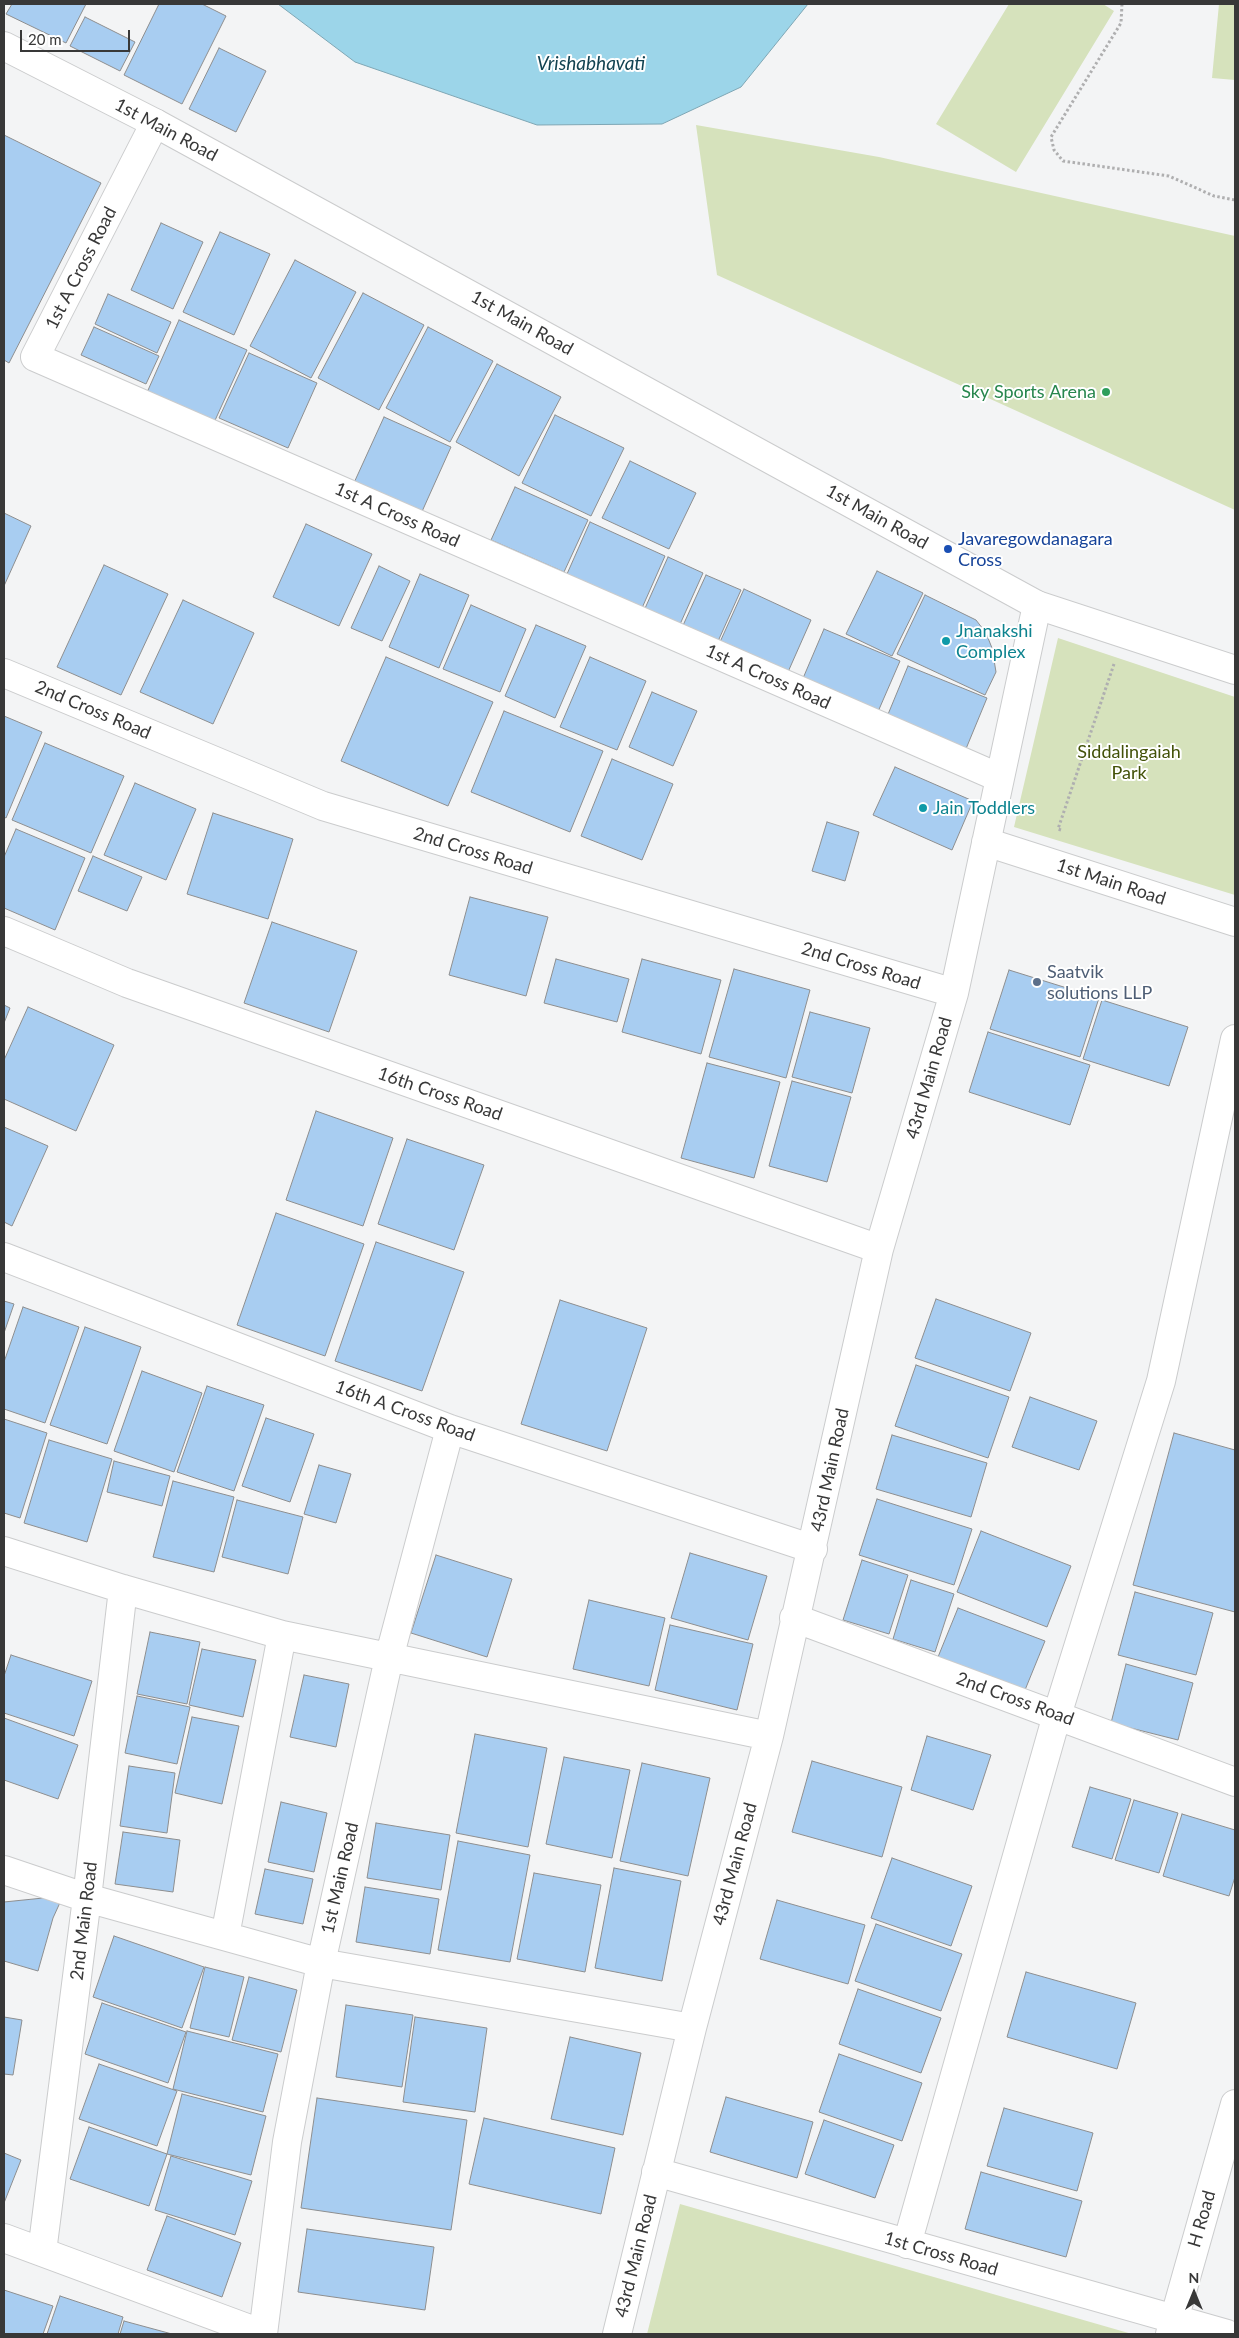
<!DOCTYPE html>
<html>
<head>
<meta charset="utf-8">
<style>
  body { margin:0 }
  #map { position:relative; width:1239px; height:2338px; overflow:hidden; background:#f3f4f5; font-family:Lato,sans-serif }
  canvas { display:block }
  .frame { position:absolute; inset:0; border:5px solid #383838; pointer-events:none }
  .north { position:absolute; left:1169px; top:2268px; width:50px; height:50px; -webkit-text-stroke:4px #fff; paint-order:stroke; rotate:0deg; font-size:14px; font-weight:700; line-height:20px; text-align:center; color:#383838 }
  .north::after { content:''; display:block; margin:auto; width:18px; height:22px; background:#383838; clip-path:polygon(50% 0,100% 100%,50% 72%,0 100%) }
  .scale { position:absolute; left:20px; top:30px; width:110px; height:22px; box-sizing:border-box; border:2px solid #383838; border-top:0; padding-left:6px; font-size:15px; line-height:18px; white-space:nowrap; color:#383838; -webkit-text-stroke:4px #fff; paint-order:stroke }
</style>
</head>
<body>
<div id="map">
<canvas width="1239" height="2338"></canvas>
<div class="frame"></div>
<div class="north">N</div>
<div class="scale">20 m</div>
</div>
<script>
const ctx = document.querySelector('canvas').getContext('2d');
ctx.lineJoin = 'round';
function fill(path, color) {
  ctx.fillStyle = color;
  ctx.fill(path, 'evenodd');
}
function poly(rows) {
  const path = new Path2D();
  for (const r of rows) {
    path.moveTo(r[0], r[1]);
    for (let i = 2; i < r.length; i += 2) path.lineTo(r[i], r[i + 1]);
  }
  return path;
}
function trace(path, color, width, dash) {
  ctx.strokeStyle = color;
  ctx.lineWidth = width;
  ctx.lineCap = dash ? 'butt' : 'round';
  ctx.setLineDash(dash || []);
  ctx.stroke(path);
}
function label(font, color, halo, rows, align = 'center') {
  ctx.font = font + ' Lato,sans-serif';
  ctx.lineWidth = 4;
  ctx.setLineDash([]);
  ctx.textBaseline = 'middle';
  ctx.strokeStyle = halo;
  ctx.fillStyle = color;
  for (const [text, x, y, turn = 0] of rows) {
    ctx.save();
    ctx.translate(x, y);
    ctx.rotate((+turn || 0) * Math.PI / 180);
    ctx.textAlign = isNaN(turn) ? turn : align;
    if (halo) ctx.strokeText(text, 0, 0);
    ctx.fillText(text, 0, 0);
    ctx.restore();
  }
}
const green = poly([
  [1009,4,1103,4,1114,11,1016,172,936,124],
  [1219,4,1235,4,1235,80,1212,78],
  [696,125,879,157,1235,236,1235,510,717,275],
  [1058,638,1235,697,1235,895,1014,827],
  [680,2204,1132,2334,647,2334]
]);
const water = poly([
  [278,4,808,4,741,87,662,124,537,125,355,62,278,4]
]);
const building = poly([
  [12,4,86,4,66,43,6,14,12,4],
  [159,4,202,4,226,16,182,104,124,75,159,4],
  [85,17,135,42,120,71,70,46,85,17],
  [219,48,266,71,236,132,189,109,219,48],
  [4,135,101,183,9,363,4,360,4,135],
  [161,223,203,242,173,309,131,290,161,223],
  [220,232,270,254,234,335,183,312,220,232],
  [295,260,356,292,311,378,250,346,295,260],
  [363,293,424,325,379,410,318,378,363,293],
  [108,294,171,322,157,353,95,324,108,294],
  [179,320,247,350,212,427,145,397,179,320],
  [94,327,159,356,146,384,81,355,94,327],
  [428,327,493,361,450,442,386,408,428,327],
  [249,353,317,383,288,448,219,418,249,353],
  [497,364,561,397,519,476,456,442,497,364],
  [555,415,624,448,591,516,522,483,555,415],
  [384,417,451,447,420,516,353,485,384,417],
  [630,461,696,493,669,549,602,518,630,461],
  [515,487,588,520,564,572,491,540,515,487],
  [4,513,31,526,4,586,4,513],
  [590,522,665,556,642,608,567,574,590,522],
  [306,524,372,554,339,626,273,597,306,524],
  [668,557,703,573,677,631,642,615,668,557],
  [104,565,168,594,121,695,57,667,104,565],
  [379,566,410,581,382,641,351,628,379,566],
  [877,571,923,593,892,656,846,634,877,571],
  [420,574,469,595,439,668,389,647,420,574],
  [706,575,741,590,715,648,680,632,706,575],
  [744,589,811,620,788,672,720,642,744,589],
  [925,595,976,620,986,633,992,648,996,672,985,695,897,654,925,595],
  [183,600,254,633,213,724,140,692,183,600],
  [471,605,526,629,500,692,443,669,471,605],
  [536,625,586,646,555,718,505,696,536,625],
  [824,629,900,661,877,714,801,683,824,629],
  [386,657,493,702,448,806,341,761,386,657],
  [590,657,646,681,617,750,560,727,590,657],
  [908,666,987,698,963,756,884,724,908,666],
  [652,692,697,711,673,766,629,747,652,692],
  [504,711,603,751,570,832,471,792,504,711],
  [4,716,42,732,6,818,4,817,4,716],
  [45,743,124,776,91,853,12,820,45,743],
  [612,759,673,784,642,860,581,836,612,759],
  [895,767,973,801,952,850,873,815,895,767],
  [135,783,196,809,166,880,104,855,135,783],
  [213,813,293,839,268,919,187,894,213,813],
  [827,822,859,832,845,881,812,871,827,822],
  [16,829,85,858,55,930,4,908,4,857,16,829],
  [93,856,142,877,127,911,78,891,93,856],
  [470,897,548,917,526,996,449,975,470,897],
  [272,922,357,951,329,1032,244,1003,272,922],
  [556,959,629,979,617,1022,544,1003,556,959],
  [642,959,721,980,701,1054,622,1032,642,959],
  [734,969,810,990,786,1078,709,1057,734,969],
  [1009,970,1099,998,1080,1057,990,1029,1009,970],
  [1102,1000,1188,1027,1169,1086,1083,1059,1102,1000],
  [4,1005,10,1008,4,1023,4,1005],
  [28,1007,114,1045,76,1131,4,1099,4,1060,28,1007],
  [810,1012,870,1028,852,1093,792,1077,810,1012],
  [988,1032,1090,1065,1070,1125,969,1092,988,1032],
  [707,1063,780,1082,754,1178,681,1158,707,1063],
  [792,1081,851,1097,827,1182,769,1166,792,1081],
  [316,1111,393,1138,363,1226,286,1200,316,1111],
  [4,1127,48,1146,12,1226,4,1222,4,1127],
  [407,1139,484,1165,454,1250,378,1224,407,1139],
  [276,1213,364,1244,325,1356,237,1325,276,1213],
  [376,1242,464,1272,422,1391,335,1361,376,1242],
  [936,1299,1031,1333,1010,1391,915,1358,936,1299],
  [560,1300,647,1328,607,1451,521,1424,560,1300],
  [4,1301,14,1304,4,1333,4,1301],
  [23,1307,79,1327,45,1423,4,1409,4,1362,23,1307],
  [85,1327,141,1347,107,1444,50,1425,85,1327],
  [916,1365,1009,1397,988,1458,895,1426,916,1365],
  [142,1371,202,1393,174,1472,114,1451,142,1371],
  [207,1386,264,1405,234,1491,177,1472,207,1386],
  [1030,1397,1097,1421,1079,1470,1012,1447,1030,1397],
  [266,1418,314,1434,290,1502,242,1486,266,1418],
  [4,1419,47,1433,20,1518,4,1513,4,1419],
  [1174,1433,1235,1450,1235,1612,1133,1585,1174,1433],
  [892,1435,987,1463,971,1517,876,1489,892,1435],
  [49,1440,112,1459,87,1542,24,1523,49,1440],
  [114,1461,170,1476,162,1506,107,1492,114,1461],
  [319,1465,351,1474,336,1523,304,1514,319,1465],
  [173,1481,234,1497,214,1572,153,1557,173,1481],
  [877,1499,972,1529,954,1585,859,1555,877,1499],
  [237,1500,303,1517,288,1574,222,1557,237,1500],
  [981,1531,1071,1566,1047,1627,957,1592,981,1531],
  [690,1553,767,1576,748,1640,671,1618,690,1553],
  [436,1555,512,1579,487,1657,411,1633,436,1555],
  [862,1560,908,1575,889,1634,843,1620,862,1560],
  [911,1580,954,1594,935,1652,893,1639,911,1580],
  [1135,1592,1213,1613,1196,1675,1118,1655,1135,1592],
  [589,1600,665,1618,649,1686,573,1669,589,1600],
  [958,1608,1045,1641,1025,1690,938,1657,958,1608],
  [670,1625,753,1644,737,1710,655,1690,670,1625],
  [150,1632,200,1642,187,1704,137,1694,150,1632],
  [202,1649,256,1660,243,1717,189,1705,202,1649],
  [11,1655,92,1681,74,1736,4,1713,4,1676,11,1655],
  [1126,1664,1193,1683,1178,1740,1111,1723,1126,1664],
  [304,1675,349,1684,336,1747,290,1737,304,1675],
  [137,1696,190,1707,177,1764,125,1753,137,1696],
  [192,1717,239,1726,222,1804,175,1793,192,1717],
  [4,1718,78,1745,58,1799,4,1780,4,1718],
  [475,1734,547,1748,528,1847,456,1833,475,1734],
  [927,1736,991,1755,973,1810,911,1790,927,1736],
  [564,1757,630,1770,612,1858,546,1844,564,1757],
  [812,1761,902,1787,882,1857,792,1832,812,1761],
  [642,1763,710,1778,688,1876,620,1861,642,1763],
  [129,1766,175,1773,167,1833,120,1826,129,1766],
  [1090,1787,1131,1799,1112,1859,1072,1847,1090,1787],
  [1134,1800,1178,1813,1159,1873,1115,1860,1134,1800],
  [281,1802,327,1813,314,1872,268,1862,281,1802],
  [1182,1814,1235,1830,1235,1877,1229,1896,1163,1876,1182,1814],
  [376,1823,450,1835,441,1890,367,1878,376,1823],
  [123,1832,180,1840,173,1892,115,1884,123,1832],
  [458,1841,530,1855,510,1962,438,1950,458,1841],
  [892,1858,972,1886,951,1946,871,1918,892,1858],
  [614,1868,681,1881,662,1981,595,1968,614,1868],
  [265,1869,313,1879,303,1924,255,1914,265,1869],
  [534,1873,601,1885,585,1972,517,1959,534,1873],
  [365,1887,439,1899,430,1954,356,1942,365,1887],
  [63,1896,53,1918,38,1971,4,1961,4,1902,63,1896],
  [777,1900,865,1925,848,1984,760,1959,777,1900],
  [876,1924,962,1954,941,2011,855,1981,876,1924],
  [114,1936,204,1967,182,2028,93,1997,114,1936],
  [205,1967,244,1977,229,2037,190,2028,205,1967],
  [1026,1972,1136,2003,1117,2069,1007,2037,1026,1972],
  [249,1977,297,1990,281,2052,232,2040,249,1977],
  [858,1989,941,2018,921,2073,839,2044,858,1989],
  [102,2003,186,2032,168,2083,85,2054,102,2003],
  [346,2005,413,2015,402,2087,336,2077,346,2005],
  [4,2017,22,2020,13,2075,4,2074,4,2017],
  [415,2017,487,2028,475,2112,403,2102,415,2017],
  [187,2031,278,2054,263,2112,173,2089,187,2031],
  [570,2037,641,2053,623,2135,551,2119,570,2037],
  [839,2054,922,2083,902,2141,819,2112,839,2054],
  [99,2064,177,2091,157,2146,79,2119,99,2064],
  [182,2094,266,2116,251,2175,167,2154,182,2094],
  [726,2097,813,2122,797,2178,710,2152,726,2097],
  [317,2098,467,2120,451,2230,301,2208,317,2098],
  [1004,2108,1093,2133,1077,2191,987,2166,1004,2108],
  [484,2118,615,2148,601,2214,469,2184,484,2118],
  [824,2120,894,2145,875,2198,805,2174,824,2120],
  [89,2127,167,2154,149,2206,70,2179,89,2127],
  [4,2153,21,2160,4,2203,4,2153],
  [171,2156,252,2181,235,2235,155,2210,171,2156],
  [981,2172,1082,2201,1066,2257,965,2229,981,2172],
  [167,2216,241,2243,222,2297,147,2270,167,2216],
  [307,2229,434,2247,425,2310,298,2292,307,2229],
  [4,2290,53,2306,43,2334,4,2334,4,2290],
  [60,2296,123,2317,118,2334,47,2334,60,2296],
  [124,2321,172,2334,120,2334,124,2321]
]);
const path = poly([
  [1122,4,1121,23,1051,137,1054,150,1063,161,1169,176,1214,196,1235,200],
  [1061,830,1058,829,1114,664]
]);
const minor = poly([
  [155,123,35,357,1000,778],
  [4,673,323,806,954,993],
  [986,842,1235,922],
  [4,931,127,983,879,1249],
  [4,1257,450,1429,813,1549],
  [4,1551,123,1589,282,1635,769,1736],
  [794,1618,1235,1782],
  [4,1870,87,1898,321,1963,692,2028],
  [225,1936,282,1635],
  [656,2172,1227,2334],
  [4,2238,263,2334],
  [907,2244,1057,1715,1161,1381,1235,1039],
  [42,2252,87,1898,123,1589],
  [263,2334,287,2142,321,1963,389,1658,450,1429],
  [617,2334,692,2028,769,1736,879,1249,954,993,1037,605],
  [1170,2334,1235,2104]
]);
const tertiary = poly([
  [4,46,155,123,1037,605,1235,670]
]);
const markers = [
  [1106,392,5,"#2e9e5b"],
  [948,549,5,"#1a4fb4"],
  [946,641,5,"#0f9aa8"],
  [923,808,5,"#0f9aa8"],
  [1037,982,5,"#5c6f8a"]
];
const streetNames = [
  ["1st Main Road",166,130,28],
  ["1st A Cross Road",81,268,-63],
  ["1st Main Road",522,323,29],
  ["1st A Cross Road",397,515,24],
  ["1st Main Road",877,517,29],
  ["1st A Cross Road",768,677,24],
  ["2nd Cross Road",93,710,23],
  ["2nd Cross Road",473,851,17],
  ["1st Main Road",1111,882,18],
  ["2nd Cross Road",861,966,17],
  ["43rd Main Road",929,1078,-74],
  ["16th Cross Road",440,1094,19],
  ["16th A Cross Road",405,1411,20],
  ["43rd Main Road",830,1470,-78],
  ["2nd Cross Road",1015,1699,20],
  ["43rd Main Road",735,1864,-75],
  ["1st Main Road",340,1878,-77],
  ["2nd Main Road",84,1921,-83],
  ["H Road",1202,2219,-74],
  ["1st Cross Road",941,2254,16],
  ["43rd Main Road",636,2256,-76]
];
const leisureNames = [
  ["Sky Sports Arena",1096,392]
];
const transitNames = [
  ["Javaregowdanagara",958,539],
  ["Cross",958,560]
];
const cultureNames = [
  ["Jnanakshi",956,631],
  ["Complex",956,652],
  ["Jain Toddlers",933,808]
];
const parkNames = [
  ["Siddalingaiah",1129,752],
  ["Park",1129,773]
];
const serviceNames = [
  ["Saatvik",1047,972],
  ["solutions LLP",1047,993]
];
const waterNames = [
  ["Vrishabhavati",591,64]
];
fill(green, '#d6e2bc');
fill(water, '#9cd5e9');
trace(water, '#7ea6b4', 1);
fill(building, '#a8cdf1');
trace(building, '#8d8e8f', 1);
trace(minor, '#cbcccd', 30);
trace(tertiary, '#cbcccd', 30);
trace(path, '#afafb0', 3, [2.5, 2.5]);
trace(minor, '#fff', 28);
trace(tertiary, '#fff', 28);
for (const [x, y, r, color] of markers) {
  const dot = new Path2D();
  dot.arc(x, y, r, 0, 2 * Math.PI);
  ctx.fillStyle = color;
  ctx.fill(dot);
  trace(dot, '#fff', 2);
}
label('18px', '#383838', '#fff', streetNames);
label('18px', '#27864d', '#fff', leisureNames, 'right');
label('18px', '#164399', '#fff', transitNames, 'left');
label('18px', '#0d838f', '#fff', cultureNames, 'left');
label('18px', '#435209', '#fff', parkNames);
label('18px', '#4e5e75', '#fff', serviceNames, 'left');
label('italic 19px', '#124352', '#fff', waterNames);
</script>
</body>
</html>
